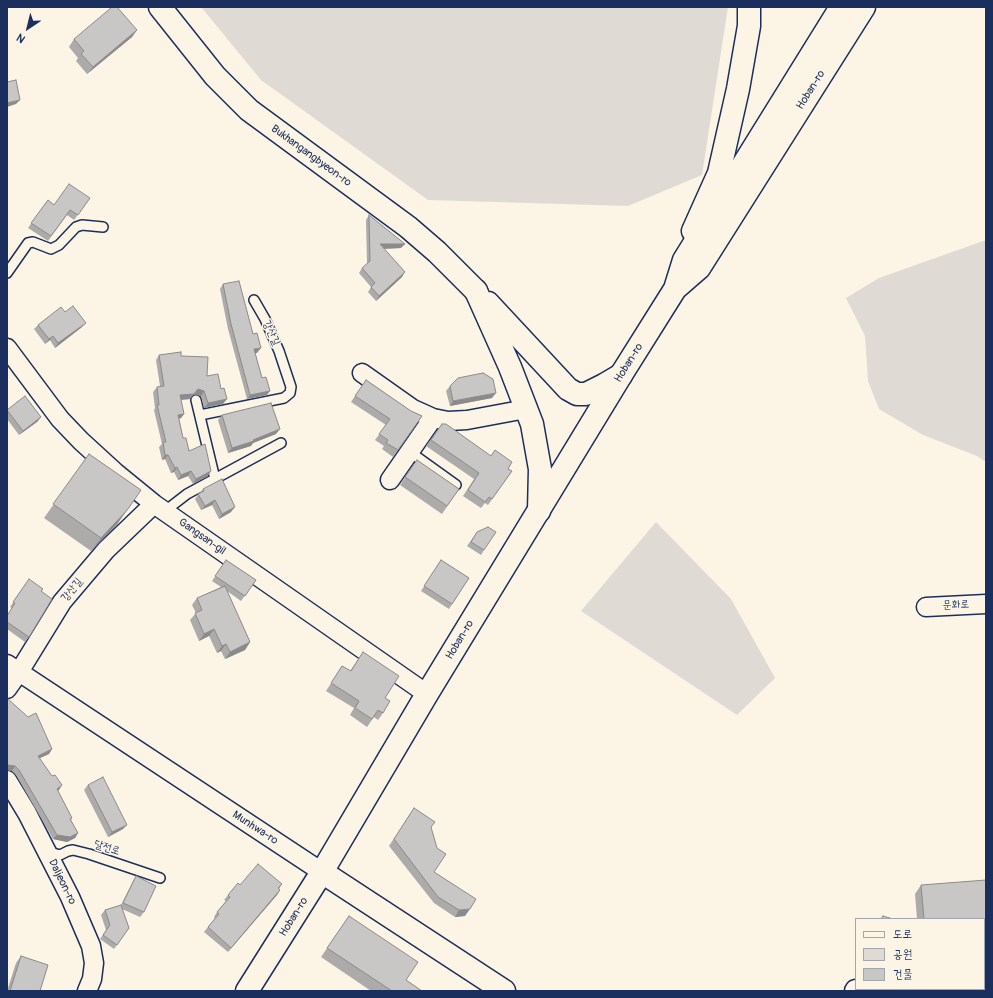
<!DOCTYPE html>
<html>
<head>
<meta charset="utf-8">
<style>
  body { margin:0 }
  #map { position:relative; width:993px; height:998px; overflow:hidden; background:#fcf5e5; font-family:Pangolin,"Poor Story",sans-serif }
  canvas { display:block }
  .frame { position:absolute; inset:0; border:8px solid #1b2f5e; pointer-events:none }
  .legend { position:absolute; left:855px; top:918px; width:130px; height:72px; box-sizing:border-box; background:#fcf5e5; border:1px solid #a2a6af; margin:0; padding:5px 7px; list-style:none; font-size:12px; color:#1b2f5e }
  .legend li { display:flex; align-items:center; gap:8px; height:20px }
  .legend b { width:20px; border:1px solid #a2a6af }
  .north { position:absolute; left:8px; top:8px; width:40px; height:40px; -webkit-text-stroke:3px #fcf5e5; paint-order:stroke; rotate:215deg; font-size:11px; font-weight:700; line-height:16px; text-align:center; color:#1b2f5e }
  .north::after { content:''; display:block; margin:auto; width:14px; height:18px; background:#1b2f5e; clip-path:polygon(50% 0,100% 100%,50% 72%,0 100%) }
</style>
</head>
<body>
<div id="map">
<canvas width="993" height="998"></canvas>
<div class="frame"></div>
<ul class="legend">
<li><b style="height:5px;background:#fcf5e5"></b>도로</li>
<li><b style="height:11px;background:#dfdbd4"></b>공원</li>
<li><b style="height:11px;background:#c8c7c6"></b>건물</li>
</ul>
<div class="north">N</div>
</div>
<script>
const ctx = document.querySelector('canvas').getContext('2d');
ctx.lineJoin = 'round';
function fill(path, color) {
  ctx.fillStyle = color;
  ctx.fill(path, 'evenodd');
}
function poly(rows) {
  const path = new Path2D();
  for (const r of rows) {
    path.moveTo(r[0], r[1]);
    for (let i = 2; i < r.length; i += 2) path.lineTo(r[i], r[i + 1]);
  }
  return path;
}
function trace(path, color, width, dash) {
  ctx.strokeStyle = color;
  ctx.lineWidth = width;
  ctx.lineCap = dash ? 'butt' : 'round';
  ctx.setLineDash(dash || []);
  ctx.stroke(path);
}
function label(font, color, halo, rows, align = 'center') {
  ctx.font = font + ' Pangolin,"Poor Story",sans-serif';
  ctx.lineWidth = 3;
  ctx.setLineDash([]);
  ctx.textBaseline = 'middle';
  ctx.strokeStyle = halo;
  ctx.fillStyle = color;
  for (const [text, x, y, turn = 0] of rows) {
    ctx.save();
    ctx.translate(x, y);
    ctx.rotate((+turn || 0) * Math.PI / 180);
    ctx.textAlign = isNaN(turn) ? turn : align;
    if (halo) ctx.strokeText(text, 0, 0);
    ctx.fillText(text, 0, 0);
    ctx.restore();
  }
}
const green = poly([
  [201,7,728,7,702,175,628,206,428,200,261,80],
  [986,240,986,462,977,456,923,435,879,409,868,381,865,336,846,298,879,278],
  [656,522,731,599,775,678,737,715,581,611]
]);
const service = poly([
  [7,273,28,243,33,242,51,249,59,245,76,227,82,225,103,227],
  [196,400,215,479],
  [200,415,284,398,290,393,291,387,279,351,265,319,254,300],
  [410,452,456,485],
  [165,511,187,494,281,443],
  [46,851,60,855,68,851,73,850,89,854,160,878],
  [931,989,935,991]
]);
const minor = poly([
  [7,348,60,419,81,441,116,473,154,504,427,694],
  [362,373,413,409,433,418,448,421,467,420,526,409],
  [390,480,433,418],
  [926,607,986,604],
  [7,664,322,872],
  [7,689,19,672,62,602,106,550,154,504],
  [7,780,27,813,70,897,91,946,94,963,92,979,87,991]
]);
const tertiary = poly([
  [693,231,719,173,738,89,749,26,749,7],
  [476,291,510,367,532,424,540,469,539,511],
  [488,303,568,389,577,394,586,394,604,385,621,375],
  [322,872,504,991],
  [984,982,986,982],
  [856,991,880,989]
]);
const secondary = poly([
  [160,7,215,76,249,110,408,227,437,252,476,291]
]);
const primary = poly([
  [676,288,699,268,864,7],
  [247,991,322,872,427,694,621,375,675,289,684,260,841,7]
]);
const wall = poly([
  [137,30,132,37,87,74,76,61,78,58,69,47,74,39],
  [90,198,74,220,67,215,48,241,28,228,48,200,54,205],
  [369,215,401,248,384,249,402,277,376,301,368,292,371,287,359,273,362,268,367,264,366,220],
  [223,284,253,334,257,353,255,353,267,395,247,399,228,329,220,289],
  [38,325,82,327,55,348,50,340,45,344,34,329],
  [159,355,181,356,207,376,223,404,204,408,201,396,194,394,190,399,181,400,184,414,181,418,179,419,183,438,189,451,208,476,193,484,188,476,178,480,174,472,171,473,165,459,162,460,159,447,162,444,154,410,155,408,153,392,157,387,160,386,156,360],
  [366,380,411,411,422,416,393,457,382,449,384,446,375,440,386,425,351,402],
  [450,386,492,398,450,406,446,391],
  [7,410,41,417,37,422,19,435,7,419],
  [222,415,276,434,253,443,251,446,228,453,218,420],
  [442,424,491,456,495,450,508,469,512,471,488,505,485,503,481,508,463,496,474,479,426,446],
  [89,454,118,523,91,551,44,518],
  [417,460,459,489,442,514,400,485],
  [203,489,231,512,219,519,212,505,201,510,195,499],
  [477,532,484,550,481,555,467,546],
  [226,560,256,580,241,601,227,591,250,642,245,650,225,659,221,651,217,653,209,636,199,641,190,620,196,613,192,605,197,598,221,587,212,581],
  [441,560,469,578,449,609,421,591],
  [29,579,41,591,29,637,25,642,7,629,7,616,12,608,10,607],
  [363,652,385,698,383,713,378,720,374,717,367,727,350,715,354,708,326,691,342,666,350,671],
  [7,698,52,749,49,754,39,758,52,776,62,785,58,791,72,818,71,820,78,833,75,838,67,842,53,839,16,775,12,771,7,770],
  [88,785,123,829,108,837,84,790],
  [414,808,431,827,434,872,465,916,455,917,434,903,389,846],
  [136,876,144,912,140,917,122,909,129,928,114,949,100,939,106,930,101,915,105,910,121,905,133,881],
  [282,884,279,889,280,890,277,895,228,952,204,932,215,918,214,917,217,912,226,901,224,900,228,895,240,885],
  [921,885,984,919,917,919,915,894],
  [349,916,406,980,422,991,371,991,321,957],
  [21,956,40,991,7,991,16,963]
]);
const shadedWall = poly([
  [137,30,132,37,87,74,93,67],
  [20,100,16,104,7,107,7,103],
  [380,244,405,244,401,248,377,249],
  [405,272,402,277,376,301,379,296],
  [86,323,82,327,55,348,58,343],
  [53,336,50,340,45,344,49,339],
  [261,348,257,353,251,354,254,349],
  [198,389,204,391,201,396,194,394,190,399,177,400,180,395],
  [270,391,267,395,247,399,250,395],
  [496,393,492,398,450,406,453,401],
  [227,399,223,404,204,408,208,403],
  [184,414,181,418,175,420,178,415],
  [41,417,37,422,19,435,23,431],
  [280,429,276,434,253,443,251,446,228,453,232,448],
  [165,455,168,455,165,459,162,460],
  [177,467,174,472,171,473,175,468],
  [191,471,188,476,178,480,181,475],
  [211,471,208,476,193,484,196,479],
  [215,500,212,505,201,510,205,506],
  [235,507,231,512,219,519,222,514],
  [128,509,118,523,91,551,101,538],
  [214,629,209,636,199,641,204,634],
  [250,642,245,650,225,659,230,652],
  [226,644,221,651,217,653,222,646],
  [52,749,49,754,34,761,38,756],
  [8,765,15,766,12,771,7,770,7,766],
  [62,785,59,790,53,794,57,789],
  [127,825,123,829,108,837,112,832],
  [78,833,75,838,67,842,53,839,57,835],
  [280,890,277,895,228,952,231,948],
  [470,909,465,916,455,917,459,910]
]);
const building = poly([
  [112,7,117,7,137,30,93,67,81,54,84,51,74,39,112,7],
  [16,80,20,100,7,103,7,81,7,82,16,80],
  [69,184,90,198,78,215,70,210,51,236,31,223,48,200,54,205,69,184],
  [369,215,405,244,380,244,405,272,379,296,371,287,375,283,362,268,370,261,369,215],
  [239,281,253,334,257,333,261,348,254,349,262,378,266,377,270,391,250,395,231,324,223,284,239,281],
  [73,306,86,323,58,343,53,336,49,339,38,325,61,307,65,312,73,306],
  [181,352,181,356,208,357,207,376,218,374,221,389,224,388,227,399,208,403,204,391,198,389,194,394,180,395,184,414,178,415,183,438,186,438,189,451,205,444,211,471,196,479,191,471,181,475,177,467,175,468,168,455,165,455,163,442,166,442,157,405,159,405,157,387,164,386,159,355,181,352],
  [483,373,493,379,496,393,453,401,450,386,458,378,483,373],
  [366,380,411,411,422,416,398,450,386,443,388,440,379,434,390,419,355,396,366,380],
  [25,396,41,417,23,431,7,410,25,396],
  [271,403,280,429,253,440,254,441,232,448,222,415,271,403],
  [442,424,446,424,491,456,495,450,512,462,508,469,512,471,492,499,489,497,485,502,468,490,479,473,431,440,442,424],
  [89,454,141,490,128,509,101,538,53,504,89,454],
  [417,460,459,489,447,506,405,477,417,460],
  [222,479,235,507,222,514,215,500,205,506,198,494,204,491,203,489,222,479],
  [488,527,496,532,484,550,471,542,477,532,488,527],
  [226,560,256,580,245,596,215,576,226,560],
  [441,560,469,578,452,604,424,586,441,560],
  [29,579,43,589,41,591,52,599,29,637,7,622,7,616,15,603,13,602,29,579],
  [225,586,250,642,230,652,226,644,222,646,214,629,204,634,195,613,202,610,197,598,225,586],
  [363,652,399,676,385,698,390,701,383,713,378,710,372,719,355,708,359,701,331,683,342,666,351,671,363,652],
  [7,698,28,717,36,713,52,749,38,756,52,776,55,775,62,785,57,789,72,818,70,819,78,833,70,837,57,835,19,770,15,766,8,765,7,764,7,698],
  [103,777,127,825,112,832,88,785,103,777],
  [414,808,435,822,431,827,437,848,446,854,434,872,476,899,470,909,459,910,438,897,394,839,414,808],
  [258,864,282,884,278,888,280,890,231,948,208,927,219,914,217,912,230,897,228,895,238,883,240,885,258,864],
  [136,876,156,886,144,912,123,903,136,876],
  [986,880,986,929,984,932,984,919,924,919,921,885,986,880],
  [121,905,129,928,117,945,103,935,110,925,105,910,121,905],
  [349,916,418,962,406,980,422,991,392,991,327,948,349,916],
  [883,916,893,919,881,919,883,916],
  [21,956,48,965,40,991,10,991,21,956]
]);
const streetNames = [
  ["Hoban-ro",811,90,-58],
  ["Bukhangangbyeon-ro",311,156,36],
  ["강산길",271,333,65],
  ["Hoban-ro",629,363,-58],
  ["Gangsan-gil",202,537,35],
  ["강산길",72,590,-51],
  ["문화로",956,605,-2],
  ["Hoban-ro",460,640,-59],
  ["Munhwa-ro",255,828,33],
  ["달전로",107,848,18],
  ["Daljeon-ro",62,882,64],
  ["Hoban-ro",294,917,-58]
];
fill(green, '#dfdbd4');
trace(service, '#1b2f5e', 12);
trace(minor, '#1b2f5e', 21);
trace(tertiary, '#1b2f5e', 25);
trace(secondary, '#1b2f5e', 25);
trace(primary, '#1b2f5e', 25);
trace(service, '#fcf5e5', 9);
trace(minor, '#fcf5e5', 18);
trace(tertiary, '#fcf5e5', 22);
trace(secondary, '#fcf5e5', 22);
trace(primary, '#fcf5e5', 22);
fill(wall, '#acabaa');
fill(shadedWall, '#8c8b8b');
fill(building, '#c8c7c6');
trace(building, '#8c8b8b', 1);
label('11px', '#1b2f5e', '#fcf5e5', streetNames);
</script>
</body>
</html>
